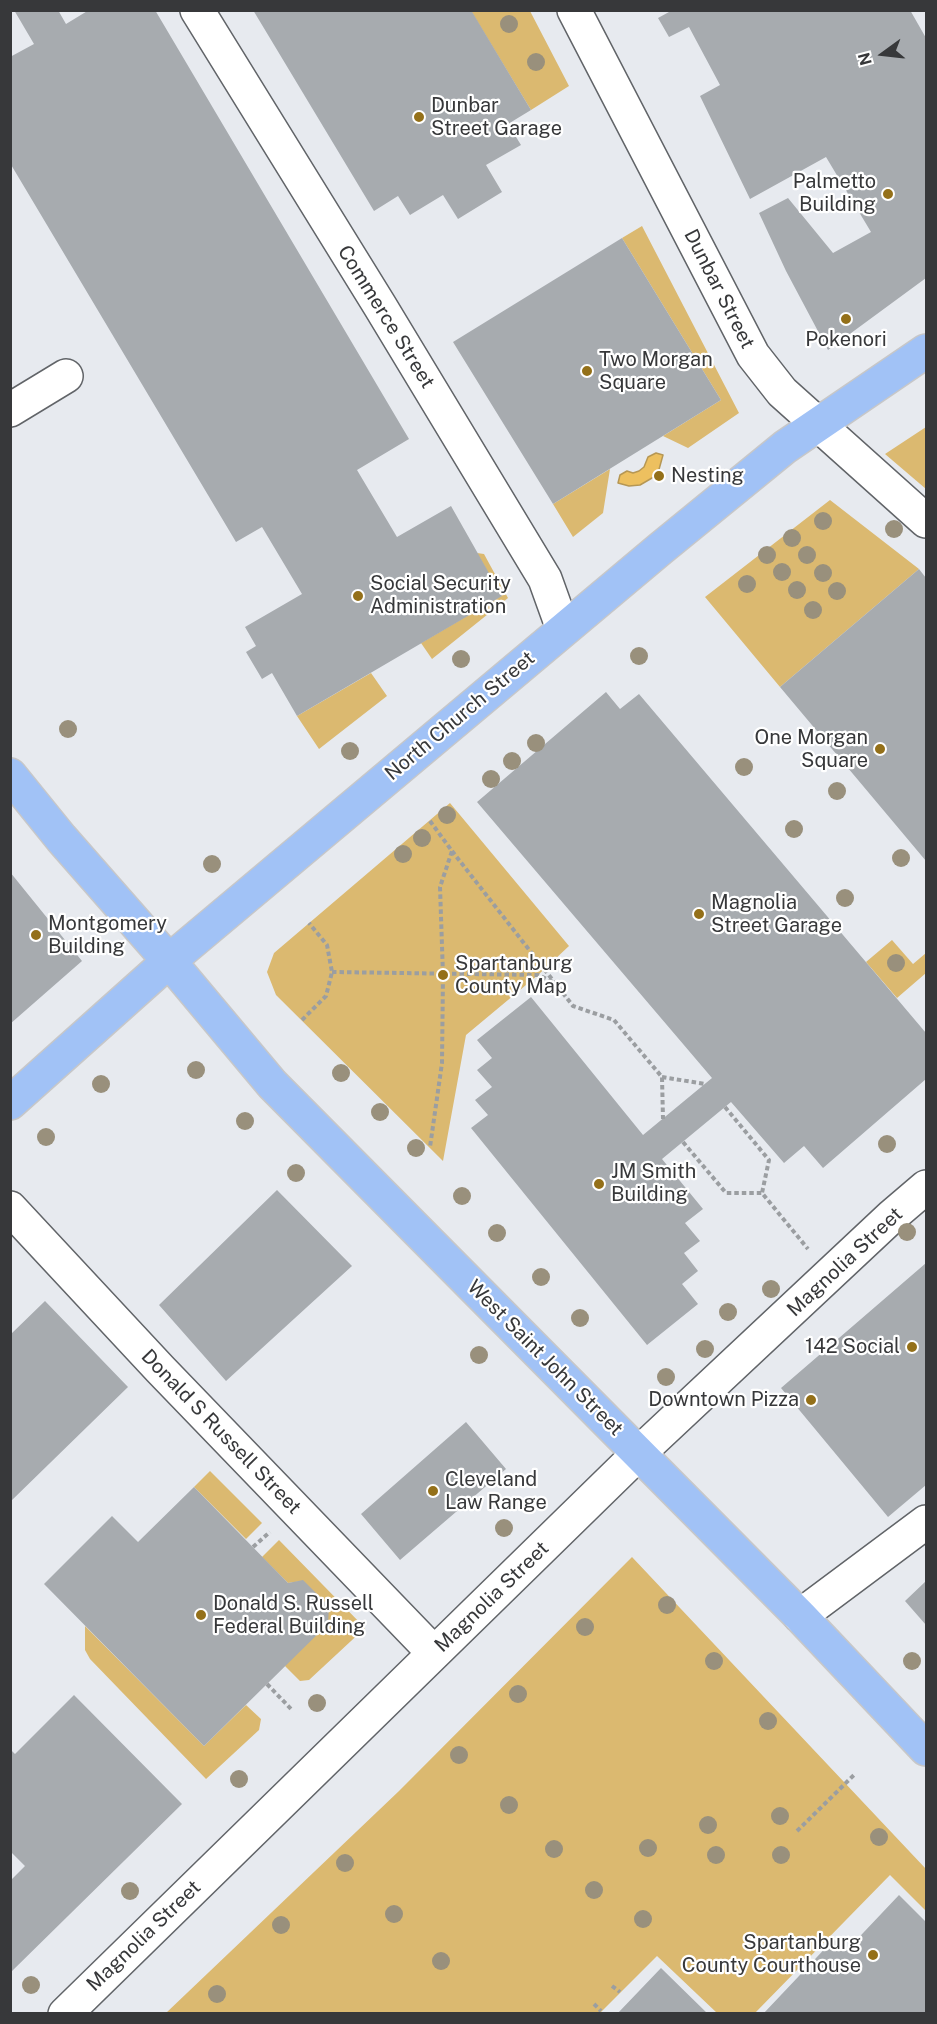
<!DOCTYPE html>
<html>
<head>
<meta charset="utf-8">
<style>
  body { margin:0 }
  #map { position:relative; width:937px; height:2024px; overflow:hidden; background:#e7eaef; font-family:"Public Sans",sans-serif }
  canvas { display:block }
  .frame { position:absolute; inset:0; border:12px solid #37383a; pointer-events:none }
  .north { position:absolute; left:853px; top:24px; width:60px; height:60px; -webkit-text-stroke:4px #fff; paint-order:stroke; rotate:255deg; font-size:16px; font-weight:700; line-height:24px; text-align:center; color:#37383a }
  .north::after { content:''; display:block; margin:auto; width:21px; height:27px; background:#37383a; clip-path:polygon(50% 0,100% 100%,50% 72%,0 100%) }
</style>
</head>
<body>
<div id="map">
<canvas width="937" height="2024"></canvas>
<div class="frame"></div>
<div class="north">N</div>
</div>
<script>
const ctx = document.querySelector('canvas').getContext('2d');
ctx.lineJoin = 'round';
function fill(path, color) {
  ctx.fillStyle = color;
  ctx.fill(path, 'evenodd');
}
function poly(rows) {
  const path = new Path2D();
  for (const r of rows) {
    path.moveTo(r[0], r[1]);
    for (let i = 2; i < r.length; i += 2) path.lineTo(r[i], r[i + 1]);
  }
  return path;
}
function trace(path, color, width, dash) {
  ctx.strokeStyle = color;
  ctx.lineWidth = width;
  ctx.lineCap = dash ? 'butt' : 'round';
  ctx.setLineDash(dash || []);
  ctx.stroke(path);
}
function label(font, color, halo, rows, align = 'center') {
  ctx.font = font + ' "Public Sans",sans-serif';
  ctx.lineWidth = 4.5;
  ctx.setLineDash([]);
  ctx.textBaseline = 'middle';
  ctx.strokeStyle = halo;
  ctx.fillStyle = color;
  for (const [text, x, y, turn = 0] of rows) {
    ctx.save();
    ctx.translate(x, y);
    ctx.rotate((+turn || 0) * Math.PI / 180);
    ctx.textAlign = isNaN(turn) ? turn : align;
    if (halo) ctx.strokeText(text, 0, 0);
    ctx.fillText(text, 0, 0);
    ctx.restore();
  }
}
const green = poly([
  [471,11,530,11,569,86,531,110],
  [642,226,739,413,688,448,663,436,721,400,622,238],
  [926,427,926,489,885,454],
  [610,469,603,513,573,537,553,504],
  [830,500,919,569,780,687,705,597],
  [477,553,484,554,508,598,432,659,421,643,501,596],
  [371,673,387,696,319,749,297,716],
  [450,803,569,946,538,975,466,1035,443,1161,276,995,267,972,274,953],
  [892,940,913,964,926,953,926,973,897,998,866,962],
  [210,1471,262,1523,246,1539,194,1487],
  [279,1540,365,1628,309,1680,300,1681,285,1666,303,1581,288,1583,262,1557],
  [632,1557,926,1869,926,1911,890,1875,755,2013,717,2013,657,1956,600,2013,166,2013,399,1791],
  [85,1626,204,1746,246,1705,261,1719,259,1730,206,1779,90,1659,85,1650]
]);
const water = poly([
  [656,453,663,455,658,473,652,478,640,485,629,486,618,483,620,475,627,471,633,473,639,471,644,467,648,457,656,453]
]);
const building = poly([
  [14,10,58,10,66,24,89,10,155,10,409,439,357,470,397,537,451,506,502,596,297,716,272,673,262,679,246,652,256,646,245,627,302,594,262,527,236,542,10,163,10,57,34,44],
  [253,10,471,10,531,110,508,124,521,145,486,165,502,192,458,219,443,195,410,215,398,196,374,211],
  [669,10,910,10,926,38,926,278,828,350,786,271,759,213,788,198,833,253,871,232,826,157,750,199,700,96,720,85,689,27,669,37,658,18,669,12],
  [622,238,721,400,553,504,453,342],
  [919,569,926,578,926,861,780,687],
  [606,692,620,709,639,694,926,1033,926,1079,823,1168,804,1146,784,1163,731,1102,662,1159,703,1209,685,1223,700,1241,684,1253,698,1271,682,1284,698,1304,647,1345,471,1128,488,1115,475,1100,492,1087,477,1070,492,1058,477,1040,531,997,643,1135,712,1078,477,802],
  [10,872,82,961,10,1024],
  [277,1190,352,1266,226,1381,159,1305],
  [926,1263,926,1485,888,1517,781,1388],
  [45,1301,128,1387,10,1502,10,1335],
  [466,1422,506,1469,400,1560,361,1514],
  [194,1487,288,1583,303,1580,329,1606,328,1624,204,1746,44,1584,112,1516,138,1542],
  [926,1581,926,1625,905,1601],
  [74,1695,182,1804,10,1973,10,1881,25,1866,10,1851,10,1749,15,1754],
  [899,1895,926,1922,926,2014,763,2014,834,1939,846,1951],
  [661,1968,708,2014,617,2014]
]);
const path = poly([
  [430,821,452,851,440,887,443,975,442,1063,430,1147],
  [452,851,573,1006,614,1020,662,1077,663,1119],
  [332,972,538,975,553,982],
  [302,1020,326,996,332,972,327,945,309,923],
  [662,1077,705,1084],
  [725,1107,769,1160,762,1193],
  [683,1142,726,1193,762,1193,808,1249],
  [253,1547,270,1532],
  [267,1684,293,1711],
  [797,1831,854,1775],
  [612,1986,620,1992],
  [594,2004,601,2011]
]);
const minor = poly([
  [197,10,380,306,545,579,563,629],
  [574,10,753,355,782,392,926,521],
  [10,410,66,376],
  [10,1208,160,1369,434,1653],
  [800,1616,926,1522],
  [65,2014,639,1453,892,1216,926,1187]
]);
const major = poly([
  [10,775,61,838,169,961,272,1084,800,1616,926,1749],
  [10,1103,169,961,660,549,785,447,926,351]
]);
const trees = [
  [509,24],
  [536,62],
  [823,521],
  [894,529],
  [792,538],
  [767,555],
  [807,555],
  [782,572],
  [823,573],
  [747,584],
  [797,590],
  [837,591],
  [813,610],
  [639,656],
  [461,659],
  [68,729],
  [536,743],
  [350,751],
  [512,761],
  [744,767],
  [491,779],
  [837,791],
  [447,815],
  [794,829],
  [422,838],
  [403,854],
  [901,858],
  [212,864],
  [845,898],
  [896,963],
  [196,1070],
  [341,1073],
  [101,1084],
  [380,1112],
  [245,1121],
  [46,1137],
  [887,1144],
  [416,1148],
  [296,1173],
  [462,1196],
  [907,1232],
  [497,1233],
  [541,1277],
  [771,1289],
  [728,1312],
  [580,1318],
  [705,1349],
  [479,1355],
  [666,1377],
  [504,1528],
  [667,1605],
  [585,1627],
  [714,1661],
  [912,1661],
  [518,1694],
  [317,1703],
  [768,1721],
  [459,1755],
  [239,1779],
  [509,1805],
  [780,1816],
  [708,1825],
  [879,1837],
  [648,1848],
  [554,1849],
  [716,1855],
  [781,1855],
  [345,1863],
  [594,1890],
  [130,1891],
  [394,1914],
  [643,1919],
  [281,1925],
  [441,1961],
  [31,1985],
  [217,1994]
];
const markers = [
  [419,117,6,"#947019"],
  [888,194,6,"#947019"],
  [846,319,6,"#947019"],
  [587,371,6,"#947019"],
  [659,476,6,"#947019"],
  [358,596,6,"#947019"],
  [880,749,6,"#947019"],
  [699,914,6,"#947019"],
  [36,935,6,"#947019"],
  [443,975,6,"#947019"],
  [599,1184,6,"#947019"],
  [912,1347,6,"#947019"],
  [811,1400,6,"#947019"],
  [433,1491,6,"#947019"],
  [201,1615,6,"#947019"],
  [873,1955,6,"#947019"]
];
const poiNames = [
  ["Dunbar",431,106],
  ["Street Garage",431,129],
  ["Palmetto",876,182,"right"],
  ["Building",876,205,"right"],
  ["Pokenori",846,340,"center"],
  ["Two Morgan",599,360],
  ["Square",599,383],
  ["Nesting",671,476],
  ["Social Security",370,584],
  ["Administration",370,607],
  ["One Morgan",868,738,"right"],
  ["Square",868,761,"right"],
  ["Magnolia",711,903],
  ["Street Garage",711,926],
  ["Montgomery",48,924],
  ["Building",48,947],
  ["Spartanburg",455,964],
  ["County Map",455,987],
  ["JM Smith",611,1172],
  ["Building",611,1195],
  ["142 Social",900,1347,"right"],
  ["Downtown Pizza",799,1400,"right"],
  ["Cleveland",445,1480],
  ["Law Range",445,1503],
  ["Donald S. Russell",213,1604],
  ["Federal Building",213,1627],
  ["Spartanburg",861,1943,"right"],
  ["County Courthouse",861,1966,"right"]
];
const streetNames = [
  ["Dunbar Street",719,289,63],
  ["Commerce Street",386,317,58],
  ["North Church Street",460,716,-40],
  ["Magnolia Street",845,1262,-43],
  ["West Saint John Street",545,1358,45],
  ["Donald S Russell Street",221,1432,46],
  ["Magnolia Street",492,1597,-44],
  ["Magnolia Street",144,1936,-44]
];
fill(green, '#dbb970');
fill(water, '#edc05f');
trace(water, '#b69754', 1.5);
fill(building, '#a7abaf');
trace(minor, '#616468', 36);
trace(major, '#c7c7c8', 36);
trace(path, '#9b9ea1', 4, [4.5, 3]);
trace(minor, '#fff', 33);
trace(major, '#a1c2f6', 33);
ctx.fillStyle = '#99907c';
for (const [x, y] of trees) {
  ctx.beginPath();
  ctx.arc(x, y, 9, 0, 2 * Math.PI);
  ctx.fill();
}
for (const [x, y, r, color] of markers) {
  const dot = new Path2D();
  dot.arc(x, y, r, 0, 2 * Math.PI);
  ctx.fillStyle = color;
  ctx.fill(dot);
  trace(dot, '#fff', 2);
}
label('20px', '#37383a', '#fff', poiNames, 'left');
label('20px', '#37383a', '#fff', streetNames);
</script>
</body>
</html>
